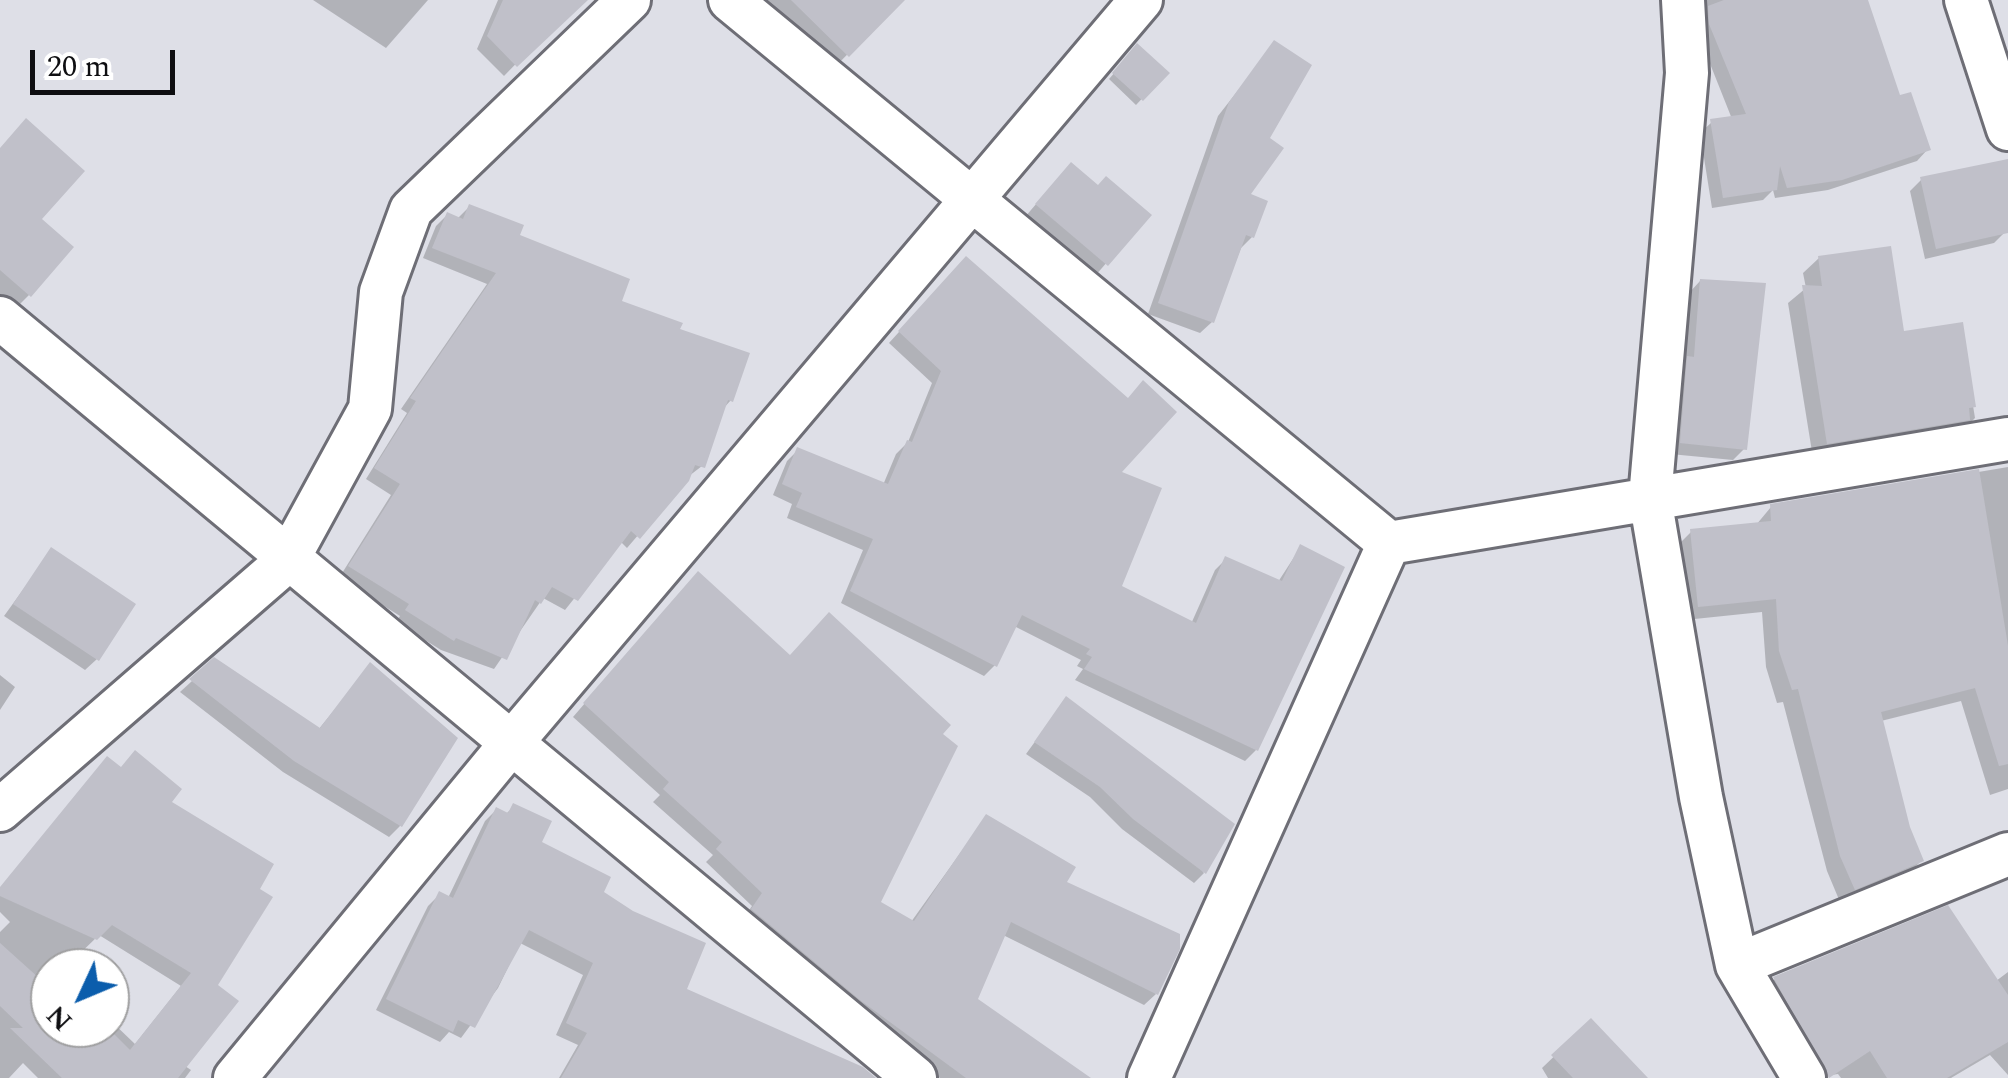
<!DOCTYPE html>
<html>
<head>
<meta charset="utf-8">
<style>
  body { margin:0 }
  #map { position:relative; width:2008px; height:1078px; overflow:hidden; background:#dedfe7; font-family:Spectral,serif }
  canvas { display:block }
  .north { position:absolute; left:30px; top:948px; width:100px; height:100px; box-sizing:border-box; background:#fff; border:2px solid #9f9fa0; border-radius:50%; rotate:226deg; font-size:28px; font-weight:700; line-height:40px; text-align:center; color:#0e0e11 }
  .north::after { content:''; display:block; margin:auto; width:35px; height:45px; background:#0b5dac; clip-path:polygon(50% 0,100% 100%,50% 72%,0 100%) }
  .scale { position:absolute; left:30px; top:50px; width:145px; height:45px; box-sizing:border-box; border:5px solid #0e0e11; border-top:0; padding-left:12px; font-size:30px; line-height:35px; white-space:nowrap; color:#0e0e11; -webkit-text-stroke:8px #fff; paint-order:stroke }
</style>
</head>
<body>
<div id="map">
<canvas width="2008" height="1078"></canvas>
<div class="north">N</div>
<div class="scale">20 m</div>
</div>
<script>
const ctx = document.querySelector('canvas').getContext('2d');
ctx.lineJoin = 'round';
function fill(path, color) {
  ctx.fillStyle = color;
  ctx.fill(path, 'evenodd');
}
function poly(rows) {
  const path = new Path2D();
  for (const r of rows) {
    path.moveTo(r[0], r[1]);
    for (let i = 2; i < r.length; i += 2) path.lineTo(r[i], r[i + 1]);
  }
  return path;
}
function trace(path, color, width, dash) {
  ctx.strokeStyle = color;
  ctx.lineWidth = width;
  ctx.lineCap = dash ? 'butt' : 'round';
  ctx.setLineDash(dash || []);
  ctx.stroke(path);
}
const shadow = poly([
  [313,0,428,0,386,48],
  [498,0,578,0,504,76,477,49],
  [762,0,901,0,833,69],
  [1694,0,1866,0,1898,99,1928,149,1917,161,1828,190,1775,198,1773,190,1763,200,1712,208,1700,133,1712,122,1732,119,1699,36],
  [1275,43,1247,196,1252,237,1241,248,1212,322,1200,333,1148,314,1218,116],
  [1137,47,1166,73,1136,105,1109,79],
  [0,149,39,219,29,295,13,311,0,300],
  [1060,176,1098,188,1148,215,1095,276,1025,217],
  [1921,180,2005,232,1994,243,1925,259,1910,191],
  [469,207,619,303,677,331,731,400,722,410,702,466,689,476,627,548,620,541,565,610,543,598,494,669,441,650,396,622,400,616,339,578,391,495,366,479,407,413,401,409,487,284,423,258,436,226,447,215,457,219],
  [1819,258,1901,334,1960,325,1975,418,1960,433,1813,458,1788,303,1806,288,1803,273],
  [955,270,1118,473,1118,587,1191,624,1215,570,1226,559,1278,582,1300,548,1256,750,1245,761,1075,680,1083,669,1077,666,1081,660,1014,626,995,665,984,676,841,603,863,550,787,518,792,504,773,495,787,461,798,450,883,485,896,454,908,442,932,383,889,343],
  [1700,281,1744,449,1733,460,1670,454,1677,371,1684,363,1689,293],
  [2008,467,2008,789,1990,795,1961,701,1881,721,1908,828,1921,861,1907,875,1840,902,1827,871,1783,702,1777,703,1766,667,1762,612,1685,620,1677,546,1691,532,1756,525,1771,507],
  [51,551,97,659,85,670,4,616],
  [686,586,790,658,939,734,878,903,911,922,986,817,1064,883,1156,994,1144,1005,1003,935,975,1000,1079,1078,940,1078,849,1012,741,922,752,906,706,862,713,855,653,802,660,795,573,717],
  [215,660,318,730,370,666,400,826,389,837,283,772,180,692],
  [0,675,15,687,0,710],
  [1066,699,1204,873,1194,883,1122,829,1090,797,1026,754],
  [168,803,215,986,185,1066,191,1070,185,1078,38,1078,23,1063,9,1078,0,1078,0,932,10,922,0,912,0,888],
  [99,935,181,986,135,1044,110,1020,110,1028,50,1028,50,968,65,968],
  [514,806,539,843,601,893,684,991,873,1078,559,1078,578,1045,556,1035,583,975,520,943,498,988,461,1038,449,1032,440,1042,376,1010,428,906,440,894,448,898,485,821,496,810,506,814],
  [2008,972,2008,1075,1990,1055,1951,1078,1841,1078,1838,1074,1811,1078,1763,991,1775,979,1996,981],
  [1591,1021,1644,1078,1548,1078,1542,1068]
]);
const building = poly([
  [503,0,588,0,517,67,487,36],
  [791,0,905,0,849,57],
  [1724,0,1868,0,1900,95,1911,92,1931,150,1842,180,1787,188,1780,166,1777,190,1723,198,1710,119,1746,114,1709,24,1708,6],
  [1274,40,1312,65,1270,138,1284,148,1251,194,1268,201,1254,238,1246,235,1214,323,1158,303,1229,102],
  [1137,43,1170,73,1143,101,1112,73],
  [26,118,85,171,42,219,74,247,31,297,0,270,0,148],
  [2008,159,2008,233,1936,249,1920,177],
  [1071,162,1098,185,1106,176,1152,215,1108,266,1035,204],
  [469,204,524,225,520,235,630,279,622,301,683,323,680,329,750,353,733,402,728,400,705,468,695,465,689,481,640,539,631,531,578,601,552,587,541,604,535,600,507,660,456,638,454,641,405,610,409,604,348,566,400,484,374,468,416,401,410,398,496,273,432,248,447,212,463,219],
  [1891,246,1904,331,1963,322,1976,407,1969,408,1970,420,1827,444,1802,285,1822,286,1818,256],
  [966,256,1128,398,1143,380,1177,412,1122,472,1162,488,1122,586,1196,623,1225,556,1282,581,1300,544,1345,567,1258,751,1084,669,1092,657,1086,654,1090,649,1022,615,997,667,850,591,873,539,796,507,802,493,782,484,797,447,888,484,907,440,912,442,941,371,898,331],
  [1700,279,1766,283,1747,450,1680,443,1687,356,1694,357],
  [1979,469,2008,646,2008,764,1999,766,1975,688,1881,712,1910,827,1924,861,1855,890,1840,856,1798,689,1792,690,1779,651,1776,599,1698,607,1690,529,1771,521,1770,504],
  [51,547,136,604,99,661,13,604],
  [698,571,790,655,829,612,951,725,943,734,958,746,881,902,914,921,986,814,1076,867,1067,882,1180,934,1180,949,1158,995,1011,922,978,999,1091,1078,966,1078,860,1000,751,909,762,893,716,849,722,842,663,789,669,782,583,703],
  [214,657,320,728,370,662,458,738,402,827,294,761,189,679],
  [1066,696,1235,824,1206,874,1133,819,1100,787,1034,742],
  [135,750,182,789,172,802,274,864,260,889,273,897,218,985,239,1001,178,1078,62,1078,10,1028,23,1028,0,1006,0,943,50,988,50,1028,108,1028,130,1050,191,973,112,925,97,940,0,896,0,887,107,756,121,767],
  [513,803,552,821,542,842,611,877,604,892,633,911,706,943,687,989,863,1067,876,1078,561,1078,587,1033,566,1023,593,963,529,930,475,1028,458,1020,453,1032,386,999,439,891,453,898,496,807,508,813],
  [1948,905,2008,995,2008,1042,1947,1078,1887,1078,1870,1051,1829,1078,1773,977],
  [1591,1018,1648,1078,1573,1078,1551,1055]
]);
const street = poly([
  [730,0,1389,543,2008,439],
  [1683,0,1687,73,1650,498,1701,797,1737,965,1804,1078],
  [1966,0,2008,129],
  [0,318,915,1078],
  [0,810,287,561,370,409,381,292,411,210,629,0],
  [1737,965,2008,854],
  [235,1078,513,741,1141,0],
  [1149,1078,1389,543]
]);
fill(shadow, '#0003');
fill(building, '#c0c0c9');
trace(street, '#6e6e76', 48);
trace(street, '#fff', 42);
</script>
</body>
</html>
